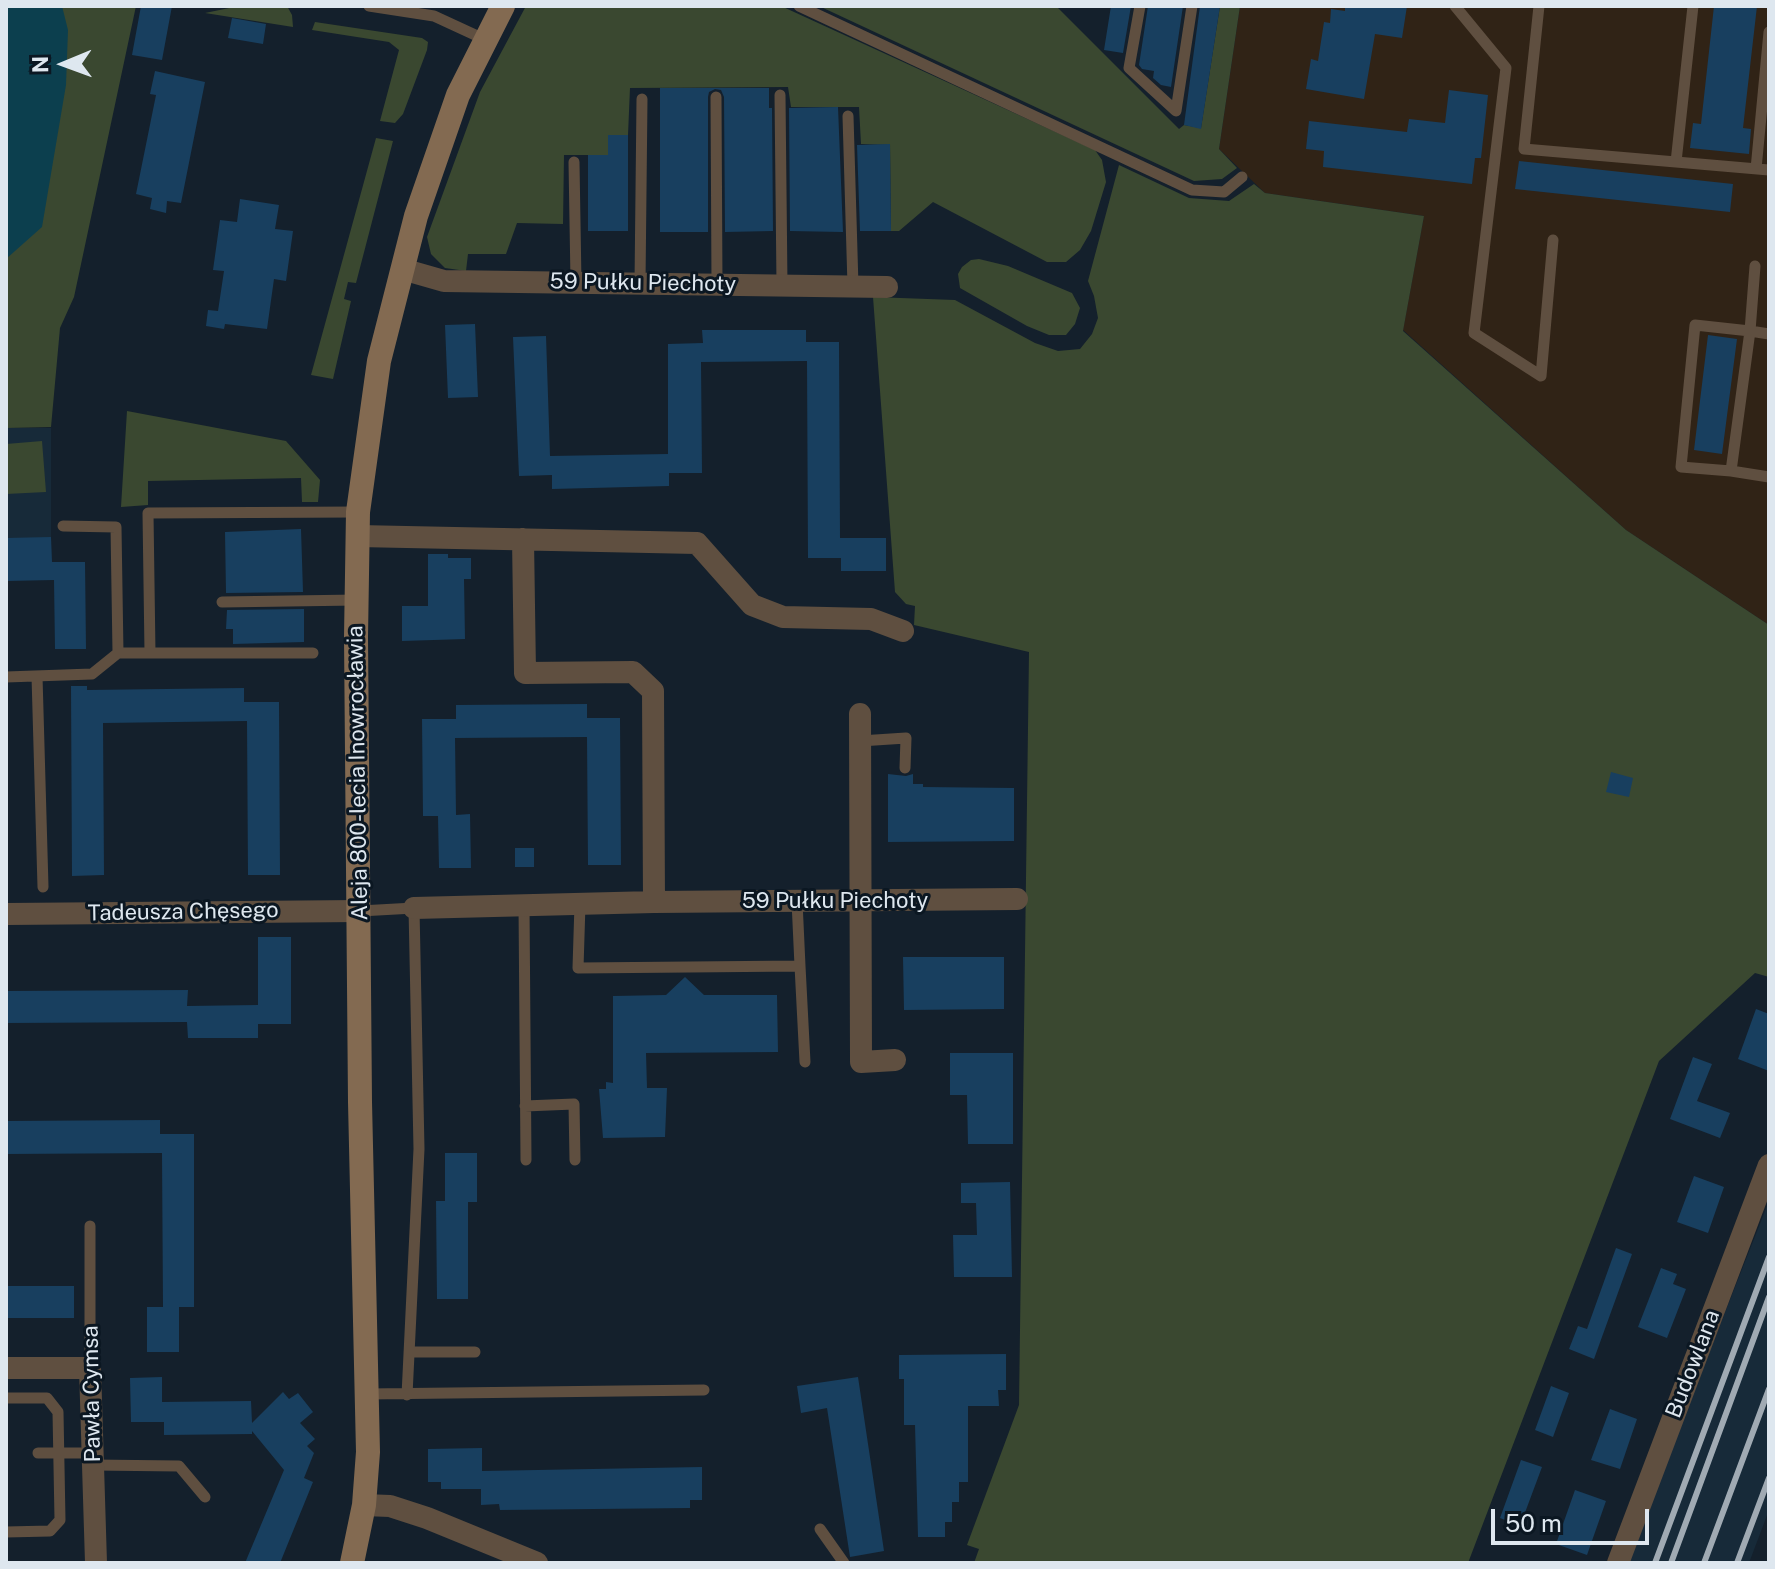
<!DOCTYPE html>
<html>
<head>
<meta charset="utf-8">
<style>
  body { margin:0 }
  #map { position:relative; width:1775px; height:1569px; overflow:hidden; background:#14202c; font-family:"Public Sans",sans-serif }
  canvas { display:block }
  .frame { position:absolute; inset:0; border:8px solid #dee7ef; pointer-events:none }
  .north { position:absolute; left:24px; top:24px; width:80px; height:80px; -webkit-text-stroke:6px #0b1722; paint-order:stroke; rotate:269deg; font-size:22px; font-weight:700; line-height:32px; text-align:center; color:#dee7ef }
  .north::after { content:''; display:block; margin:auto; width:28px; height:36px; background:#dee7ef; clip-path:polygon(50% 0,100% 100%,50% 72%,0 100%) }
  .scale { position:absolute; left:1491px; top:1509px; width:158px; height:36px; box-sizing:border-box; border:4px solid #dee7ef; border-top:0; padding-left:10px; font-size:24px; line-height:28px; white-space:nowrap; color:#dee7ef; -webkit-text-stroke:6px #0b1722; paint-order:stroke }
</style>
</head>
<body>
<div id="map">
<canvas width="1775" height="1569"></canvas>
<div class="frame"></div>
<div class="north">N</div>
<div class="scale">50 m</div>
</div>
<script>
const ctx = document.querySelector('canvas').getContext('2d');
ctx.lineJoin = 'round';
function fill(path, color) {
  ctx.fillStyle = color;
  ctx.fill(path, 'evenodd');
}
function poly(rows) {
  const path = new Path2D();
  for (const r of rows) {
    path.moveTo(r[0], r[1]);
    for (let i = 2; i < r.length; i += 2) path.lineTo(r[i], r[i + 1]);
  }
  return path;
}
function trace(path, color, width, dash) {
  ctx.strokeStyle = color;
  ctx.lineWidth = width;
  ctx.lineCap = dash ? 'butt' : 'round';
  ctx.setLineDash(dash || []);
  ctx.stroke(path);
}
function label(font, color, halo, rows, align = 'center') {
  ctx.font = font + ' "Public Sans",sans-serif';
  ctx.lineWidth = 6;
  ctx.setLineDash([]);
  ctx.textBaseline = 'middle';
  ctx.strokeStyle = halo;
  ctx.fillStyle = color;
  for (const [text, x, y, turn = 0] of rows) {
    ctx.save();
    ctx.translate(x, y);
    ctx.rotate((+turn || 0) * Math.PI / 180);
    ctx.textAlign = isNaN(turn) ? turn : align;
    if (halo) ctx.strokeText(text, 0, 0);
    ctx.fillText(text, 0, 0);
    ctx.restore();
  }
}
const built = poly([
  [6,428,51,428,51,548,6,548],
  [1769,1201,1769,1510,1749,1563,1626,1563]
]);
const industrial = poly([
  [1240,6,1769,6,1769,625,1626,530,1403,330,1424,216,1265,193,1219,149]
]);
const green = poly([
  [6,6,136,6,74,297,60,328,51,427,6,428],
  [239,6,287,6,292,15,293,27,205,13],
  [526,6,781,6,1095,150,1102,160,1106,182,1091,231,1080,250,1066,262,1047,262,933,202,899,231,891,231,890,145,861,144,859,107,791,107,788,87,630,88,628,135,608,135,608,155,564,155,563,224,517,223,506,254,468,254,466,271,445,268,431,254,427,237,480,92],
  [819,6,1056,6,1179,129,1184,125,1201,128,1220,6,1240,6,1219,149,1237,168,1222,179,1194,181],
  [315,22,422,38,428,42,427,50,403,114,395,123,380,121,399,50,389,42,312,30],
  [376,138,393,141,356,283,348,282,344,299,351,301,333,379,311,375],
  [1119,165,1189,198,1229,201,1254,184,1265,193,1424,216,1403,331,1626,530,1769,625,1769,977,1755,973,1659,1061,1468,1563,974,1563,979,1549,967,1545,1019,1405,1029,652,914,625,915,606,906,604,895,592,873,297,955,300,1035,343,1058,351,1080,349,1092,334,1098,318,1094,296,1088,281],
  [979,259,1008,266,1072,293,1080,308,1075,324,1066,335,1049,335,1027,326,960,288,958,274,962,267,971,260],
  [127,411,286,441,320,480,318,502,302,502,301,478,148,481,148,505,121,507],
  [42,441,46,492,6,494,6,444]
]);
const water = poly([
  [6,6,62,6,68,30,66,85,42,227,6,259]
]);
const building = poly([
  [141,6,172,6,162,60,132,55],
  [1111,6,1131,6,1123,53,1104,50],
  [1148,6,1183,6,1171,87,1161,85,1153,78,1154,71,1142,69,1139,65],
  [1200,6,1220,6,1201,129,1184,125],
  [1345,6,1407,6,1402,38,1375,34,1364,99,1306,89,1311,59,1318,61,1324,22,1330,23,1331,9,1345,11],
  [1714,6,1757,6,1743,128,1751,129,1749,154,1690,148,1693,123,1701,124],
  [232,18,266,24,263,44,228,38],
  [155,71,205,82,181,203,167,201,166,213,150,209,152,198,136,194,156,95,150,94],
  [660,88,769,88,769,108,772,108,773,231,725,232,724,97,721,90,715,89,709,92,708,97,708,232,660,232],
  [1449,90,1488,95,1481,158,1475,158,1472,184,1323,167,1324,151,1306,149,1309,121,1407,132,1409,119,1445,123],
  [838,107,843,232,790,231,789,108],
  [608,135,628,135,628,231,588,231,588,155,608,155],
  [890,144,891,231,860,231,857,145],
  [1519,161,1733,184,1730,212,1515,189],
  [240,199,279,205,275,229,293,231,286,281,274,279,267,329,225,324,224,329,206,326,208,310,218,311,224,271,213,270,220,220,237,222],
  [475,324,478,397,448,398,445,325],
  [702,330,806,330,806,342,839,342,840,538,886,538,886,571,841,571,841,558,808,558,807,361,701,362,702,473,669,473,669,486,552,489,552,475,519,476,513,337,546,336,550,456,668,454,668,344,703,343],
  [1708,335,1737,339,1722,454,1694,450],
  [301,529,303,592,226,593,225,532],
  [51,537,52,562,85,562,86,649,55,649,54,580,6,581,6,538],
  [428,554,448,554,448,558,471,558,471,579,464,579,465,639,402,641,402,606,428,606],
  [304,609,304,642,233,644,233,629,226,629,227,610],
  [71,686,87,686,87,690,244,688,244,702,279,702,280,875,248,875,247,721,103,723,104,875,72,876],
  [587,704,587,718,620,718,621,865,588,865,587,737,455,738,456,815,470,814,471,868,439,868,438,816,423,816,422,719,456,719,456,705],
  [1611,772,1633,778,1629,797,1606,792],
  [888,774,906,776,913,774,913,784,923,784,923,787,1014,788,1014,841,888,842],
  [515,848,534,848,534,867,515,867],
  [258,937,291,937,291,1024,258,1024,258,1038,188,1038,187,1022,6,1023,6,991,188,990,187,1006,258,1005],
  [903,957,1004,957,1004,1009,904,1010],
  [685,977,704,995,777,995,778,1052,646,1053,647,1088,667,1088,665,1137,603,1138,599,1089,606,1089,606,1082,613,1083,613,996,666,995],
  [1756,1009,1769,1014,1769,1071,1738,1059],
  [950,1053,1013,1053,1013,1144,968,1144,967,1095,950,1095],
  [1693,1057,1712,1064,1697,1101,1730,1113,1720,1138,1670,1119],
  [160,1120,160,1134,194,1134,194,1307,179,1307,179,1352,147,1352,147,1307,163,1307,162,1153,6,1154,6,1121],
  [445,1153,477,1153,477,1202,468,1202,468,1299,437,1299,436,1201,445,1201],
  [1694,1176,1724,1187,1708,1233,1677,1222],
  [1010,1182,1012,1277,954,1277,953,1235,977,1235,976,1203,961,1203,961,1183],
  [1616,1248,1632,1254,1594,1359,1569,1349,1578,1326,1587,1329],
  [1661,1268,1677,1274,1673,1284,1686,1289,1667,1338,1638,1327],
  [6,1286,74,1286,74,1318,6,1318],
  [1006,1354,1006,1390,998,1390,999,1406,968,1406,968,1482,959,1482,959,1502,952,1502,952,1522,945,1522,945,1537,918,1537,915,1425,904,1425,904,1379,899,1379,899,1355],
  [162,1377,162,1402,251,1401,252,1423,283,1392,289,1399,298,1393,313,1412,300,1423,315,1439,307,1446,314,1453,304,1478,313,1482,280,1563,245,1563,284,1470,252,1431,252,1434,164,1435,164,1422,131,1422,130,1378],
  [858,1377,884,1551,850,1557,827,1408,801,1413,797,1386],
  [1551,1386,1569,1393,1553,1437,1535,1430],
  [1610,1409,1637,1419,1620,1469,1591,1460],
  [482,1448,482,1471,702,1467,702,1500,690,1500,690,1508,500,1510,499,1504,481,1505,481,1489,441,1489,441,1482,428,1482,428,1449],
  [1521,1460,1542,1467,1520,1526,1500,1518],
  [1575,1490,1606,1501,1587,1555,1556,1544]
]);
const lane = poly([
  [369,6,434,16,486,40],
  [799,6,1192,190,1224,192,1242,177],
  [1140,6,1129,68,1176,111,1192,6],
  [1455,6,1506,68,1474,333,1541,376,1553,240],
  [1539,6,1524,149,1676,162],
  [1693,6,1676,162,1769,170],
  [780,95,782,285],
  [716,97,717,284],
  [848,116,853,286],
  [574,162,576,282],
  [1756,169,1769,32],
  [640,283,642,99],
  [1769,334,1750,331,1731,471,1769,477],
  [1731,471,1681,467,1695,325,1750,331,1755,266],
  [222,602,357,600],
  [118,653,313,653],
  [150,653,148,513,358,512],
  [37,676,43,887],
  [6,677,92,674,118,653,116,527,63,526],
  [860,741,906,738,905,768],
  [580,904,578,968,800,966,797,901],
  [524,905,526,1160],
  [360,911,414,908,419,1149,407,1395],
  [800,966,805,1062],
  [525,1106,574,1104,575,1160],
  [409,1352,475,1352],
  [90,1368,90,1226],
  [367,1394,704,1390],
  [6,1398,47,1398,58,1412,60,1520,50,1531,6,1532],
  [38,1453,93,1453],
  [93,1465,179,1466,205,1497],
  [820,1529,844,1563]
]);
const street = poly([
  [402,269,444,281,887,287],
  [358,536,697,543,752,605,783,617,871,619,903,631],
  [523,539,525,673,633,672,653,691,654,902,1017,899],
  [860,714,861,1062,895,1060],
  [414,908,654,902],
  [6,914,360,911],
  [6,1368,90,1368,96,1563],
  [364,1505,390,1506,427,1518,537,1563],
  [1618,1563,1769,1165]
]);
const secondary = poly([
  [352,1563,364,1505,368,1452,360,1102,356,637,358,512,379,361,416,216,458,95,503,6]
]);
const rail = poly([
  [1655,1563,1769,1257],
  [1671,1563,1769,1297],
  [1704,1563,1769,1389],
  [1737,1563,1769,1478]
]);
const streetNames = [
  ["59 Pułku Piechoty",643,283,1],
  ["Aleja 800-lecia Inowrocławia",358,773,-91],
  ["59 Pułku Piechoty",835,901],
  ["Tadeusza Chęsego",183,912,-1],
  ["Budowlana",1693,1364,-69],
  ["Pawła Cymsa",92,1394,-91]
];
fill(built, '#172a39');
fill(industrial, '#302316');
fill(green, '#3a4830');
fill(water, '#0c3f4e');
fill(building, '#183f5f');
trace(lane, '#5f4f40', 11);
trace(street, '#5f4f40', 22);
trace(secondary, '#836a51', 24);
trace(rail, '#a0aab3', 6);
label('22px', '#dee7ef', '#0b1722', streetNames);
</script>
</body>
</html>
